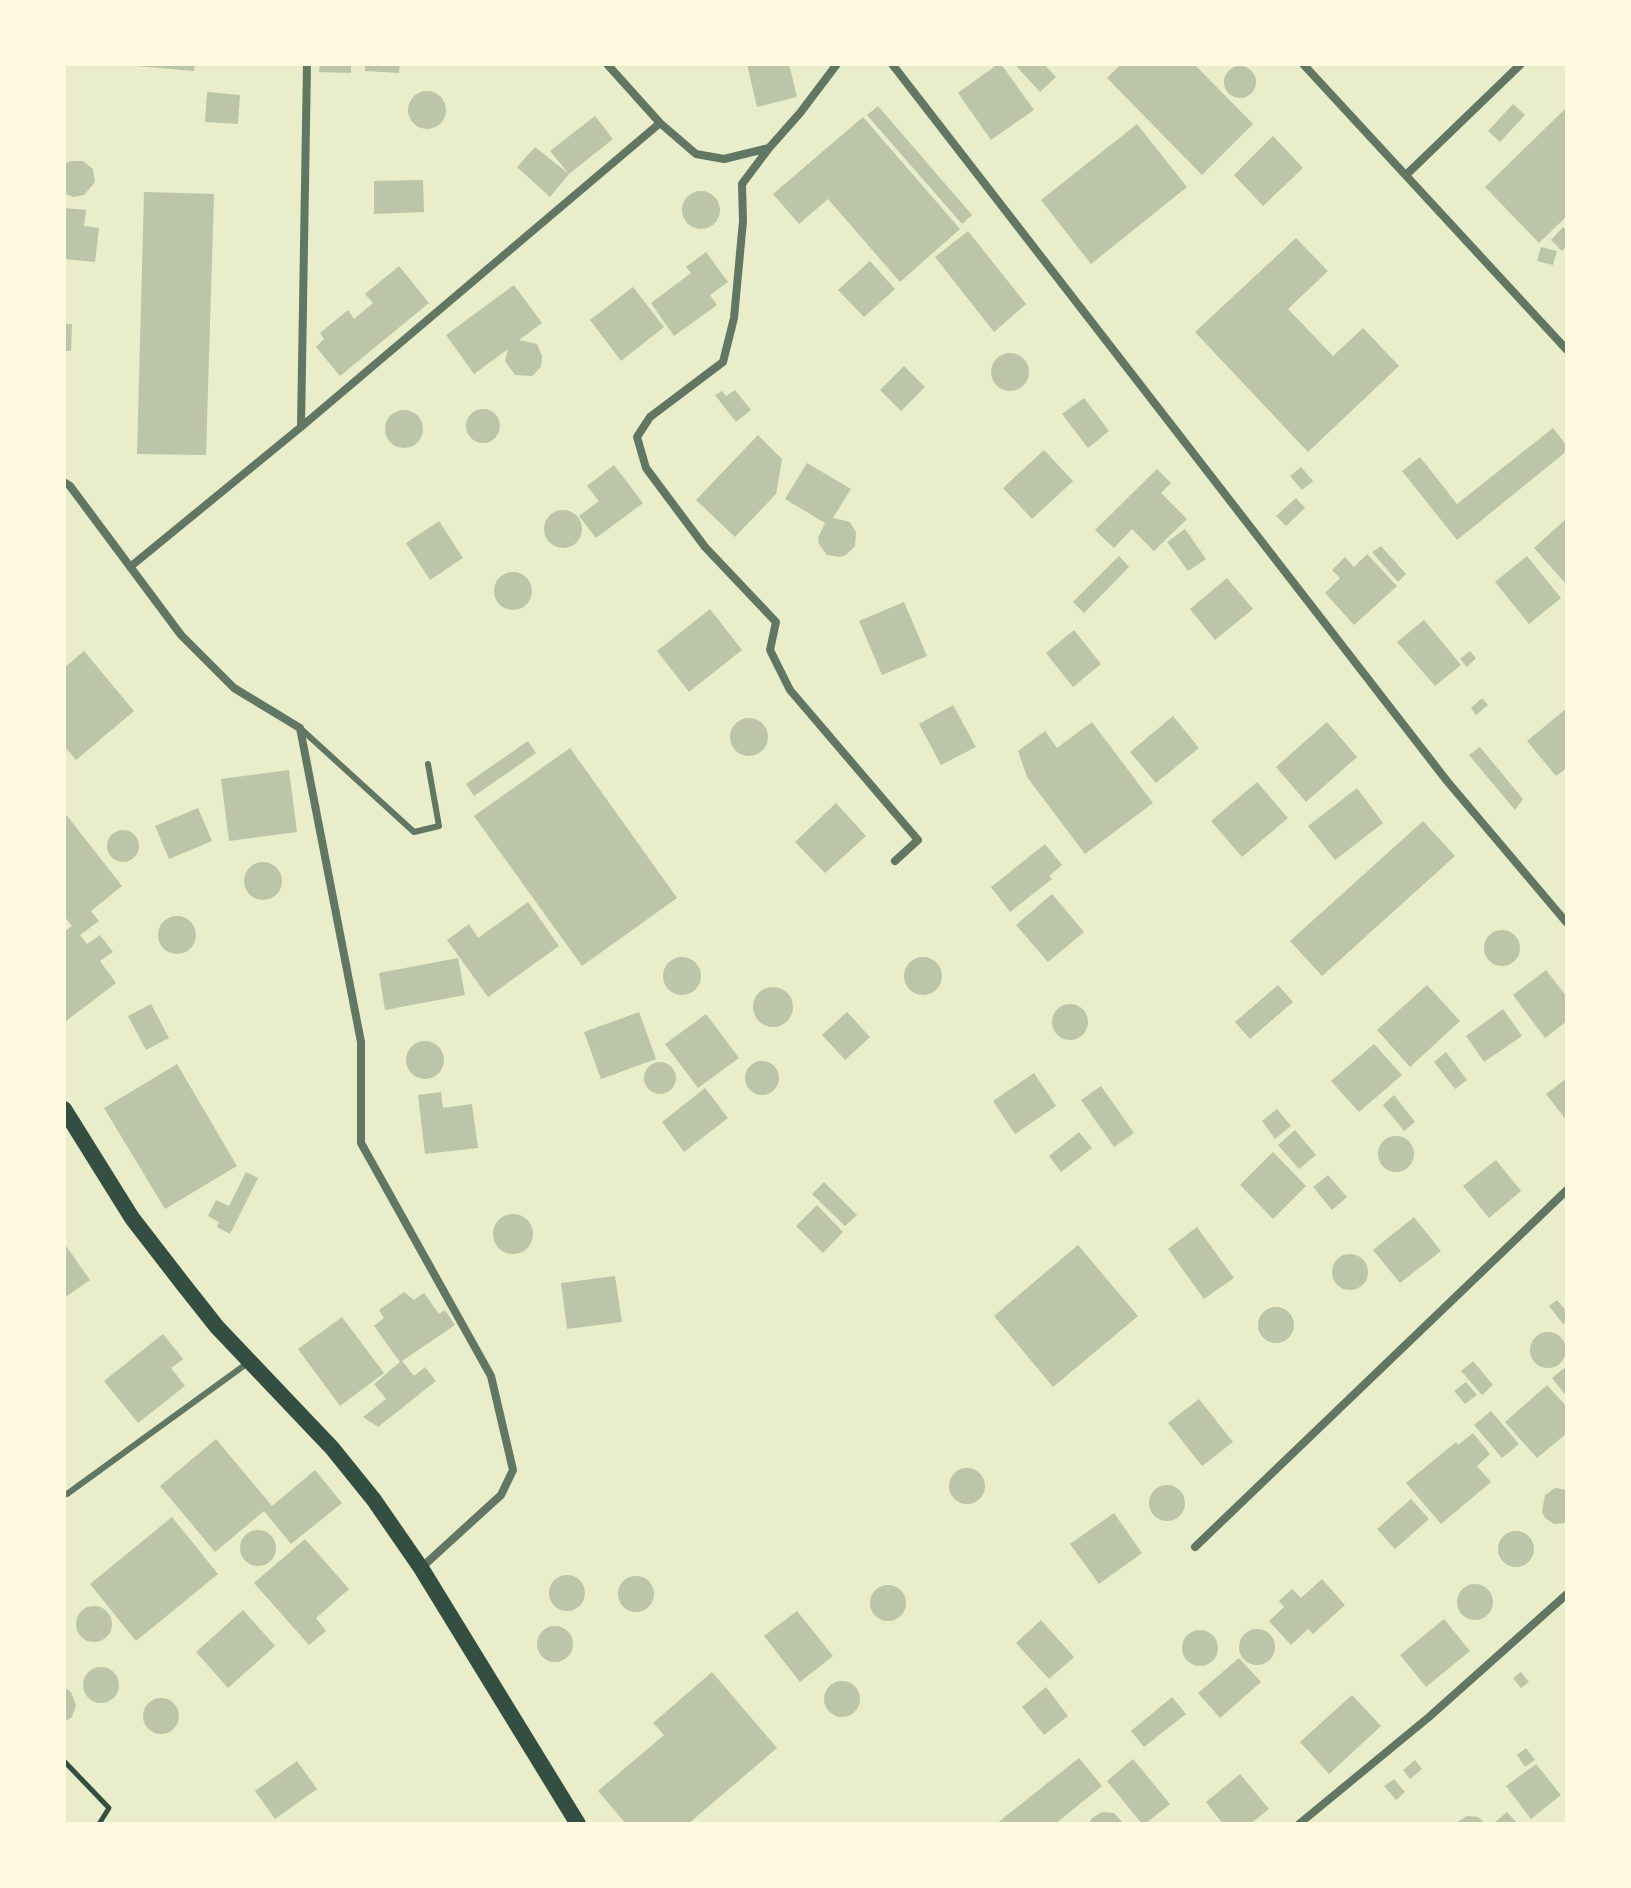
<!DOCTYPE html>
<html>
<head>
<meta charset="utf-8">
<style>
  body { margin:0 }
  #map { position:relative; width:1631px; height:1888px; overflow:hidden; background:#e9edc9; font-family:Inter,sans-serif }
  canvas { display:block }
  .frame { position:absolute; inset:0; border:66px solid #fefae0; pointer-events:none }
</style>
</head>
<body>
<div id="map">
<canvas width="1631" height="1888"></canvas>
<div class="frame"></div>
</div>
<script>
const ctx = document.querySelector('canvas').getContext('2d');
ctx.lineJoin = 'round';
function fill(path, color) {
  ctx.fillStyle = color;
  ctx.fill(path, 'evenodd');
}
function poly(rows) {
  const path = new Path2D();
  for (const r of rows) {
    if (r.length === 3) {
      path.moveTo(r[0] + r[2], r[1]);
      path.arc(r[0], r[1], r[2], 0, 2 * Math.PI);
      continue;
    }
    path.moveTo(r[0], r[1]);
    for (let i = 2; i < r.length; i += 2) path.lineTo(r[i], r[i + 1]);
  }
  return path;
}
function trace(path, color, width, dash) {
  ctx.strokeStyle = color;
  ctx.lineWidth = width;
  ctx.lineCap = dash ? 'butt' : 'round';
  ctx.setLineDash(dash || []);
  ctx.stroke(path);
}
const building = poly([
  [136,64,195,64,194,71,136,66],
  [320,64,351,64,351,73,319,72],
  [365,64,400,64,399,73,365,71],
  [747,64,789,64,797,97,757,107],
  [998,64,1001,64,1034,110,991,140,958,93],
  [1019,64,1044,64,1056,77,1040,92,1016,66],
  [1121,64,1194,64,1253,124,1202,175,1107,78],
  [1240,82,16],
  [427,110,19],
  [207,92,240,95,238,124,205,122],
  [1513,104,1525,115,1500,142,1488,131],
  [878,106,972,215,962,224,867,115],
  [1567,107,1567,216,1539,243,1485,187],
  [595,116,613,139,569,174,550,151],
  [863,117,960,229,900,282,828,199,799,224,773,194],
  [1137,124,1187,187,1091,264,1041,200],
  [1273,136,1303,168,1263,206,1234,175],
  [535,147,569,174,550,197,517,167],
  [70,161,83,161,93,169,95,182,84,195,73,197,64,193,64,165],
  [423,180,424,212,374,214,374,181],
  [701,210,19],
  [144,192,214,194,206,455,137,454],
  [64,208,86,210,84,226,99,228,95,262,64,259],
  [1563,227,1567,231,1567,246,1562,251,1551,240],
  [968,231,1026,304,994,332,935,257],
  [1296,238,1328,271,1288,309,1333,356,1363,328,1399,366,1308,452,1195,332],
  [1541,247,1557,251,1553,265,1537,261],
  [706,252,728,282,710,295,717,305,674,336,651,303,691,273,686,267],
  [870,261,895,289,864,317,838,290],
  [399,266,429,303,340,376,316,347,324,339,320,333,348,310,354,319,373,303,365,294],
  [514,285,542,323,519,340,537,344,542,356,541,367,532,376,515,375,505,361,508,349,474,374,446,335],
  [633,287,664,327,621,361,590,320],
  [64,324,72,324,71,351,64,351],
  [1010,372,19],
  [904,366,925,387,901,411,880,390],
  [735,390,751,410,736,422,715,395,722,391,726,396],
  [1084,398,1109,431,1088,448,1062,414],
  [483,426,17],
  [404,429,19],
  [1553,428,1567,446,1567,451,1457,540,1402,471,1420,457,1457,504],
  [758,435,782,459,776,494,735,537,696,500],
  [1044,450,1073,481,1032,519,1003,488],
  [807,463,851,489,833,518,850,522,856,532,855,546,846,555,840,557,827,555,819,544,818,538,825,523,785,499],
  [614,465,643,503,596,538,579,516,599,501,587,486],
  [1301,467,1313,481,1302,490,1290,476],
  [1157,469,1171,483,1161,493,1187,519,1154,551,1132,529,1114,548,1095,530],
  [1296,498,1305,508,1286,526,1276,516],
  [563,529,19],
  [1567,518,1567,581,1565,583,1534,548],
  [439,521,463,558,430,580,406,543],
  [1185,529,1206,559,1188,571,1167,542],
  [1381,546,1406,574,1398,582,1372,552],
  [1367,554,1397,586,1354,625,1325,593,1340,578,1332,570,1345,557,1354,567],
  [1119,556,1129,567,1084,613,1073,602],
  [1527,556,1561,598,1529,624,1495,582],
  [513,591,19],
  [1227,578,1253,609,1215,640,1190,609],
  [904,602,927,656,882,675,859,621],
  [710,609,742,650,689,692,657,651],
  [1424,620,1461,665,1435,686,1397,642],
  [1074,630,1101,664,1073,687,1046,653],
  [84,651,134,711,76,760,64,746,64,668],
  [1470,651,1476,658,1467,667,1460,659],
  [1482,698,1488,705,1476,715,1471,708],
  [953,705,976,747,941,765,919,724],
  [1567,708,1567,768,1556,776,1527,741],
  [1173,716,1199,748,1156,783,1130,752],
  [749,737,19],
  [1092,722,1153,803,1085,854,1027,777,1018,751,1045,731,1057,748],
  [1327,722,1357,757,1306,802,1276,767],
  [528,741,536,753,474,796,466,784],
  [1480,747,1523,799,1515,810,1469,755],
  [570,748,677,898,582,966,474,816],
  [289,770,297,832,229,841,221,779],
  [1257,782,1288,818,1242,857,1211,821],
  [1357,788,1383,823,1335,860,1308,826],
  [836,803,866,836,825,873,795,842],
  [198,808,212,841,169,859,155,826],
  [64,812,122,886,91,911,99,921,80,935,87,944,100,935,113,952,100,961,116,983,66,1021,64,932,72,926,64,916],
  [1423,821,1455,856,1322,976,1290,941],
  [123,846,16],
  [1045,844,1062,865,1049,876,1052,879,1010,912,991,887],
  [263,881,19],
  [1052,894,1084,932,1048,962,1016,925],
  [528,902,559,946,488,997,447,940,469,924,478,938],
  [177,935,19],
  [1502,948,18],
  [682,976,19],
  [923,976,19],
  [458,958,465,995,385,1010,379,973],
  [1546,970,1567,997,1567,1021,1545,1038,1513,995],
  [1278,985,1293,1002,1250,1039,1235,1022],
  [1427,985,1460,1021,1410,1067,1377,1030],
  [773,1007,20],
  [1070,1022,18],
  [151,1004,169,1038,146,1050,128,1016],
  [1503,1009,1522,1036,1484,1062,1466,1036],
  [639,1012,656,1059,601,1079,584,1032],
  [847,1012,870,1037,845,1060,822,1035],
  [706,1014,739,1058,698,1088,665,1044],
  [425,1060,19],
  [1374,1044,1402,1075,1359,1112,1331,1081],
  [1446,1052,1467,1080,1455,1089,1434,1062],
  [762,1078,17],
  [660,1078,16],
  [177,1064,237,1166,165,1209,104,1108],
  [1034,1073,1056,1106,1015,1134,993,1101],
  [1567,1078,1567,1121,1546,1094],
  [1101,1086,1134,1133,1114,1147,1081,1100],
  [705,1088,728,1118,684,1152,662,1122],
  [441,1092,443,1108,472,1104,478,1148,425,1154,418,1095],
  [1394,1095,1415,1122,1404,1131,1383,1105],
  [1277,1109,1291,1126,1275,1139,1262,1121],
  [1295,1130,1316,1155,1299,1169,1278,1145],
  [1079,1132,1092,1148,1061,1172,1049,1156],
  [1396,1154,18],
  [1273,1152,1306,1186,1273,1219,1240,1185],
  [1496,1160,1521,1191,1489,1218,1463,1186],
  [246,1172,258,1178,230,1234,217,1227,219,1222,208,1216,216,1200,229,1206],
  [1328,1175,1347,1197,1332,1210,1313,1187],
  [824,1182,857,1215,845,1226,812,1194],
  [817,1205,843,1232,823,1253,796,1226],
  [513,1234,20],
  [1414,1217,1441,1251,1400,1283,1373,1250],
  [1197,1227,1234,1278,1204,1299,1168,1249],
  [64,1243,90,1280,64,1298],
  [1078,1245,1138,1316,1053,1387,994,1316],
  [1350,1272,18],
  [615,1276,622,1322,567,1329,561,1283],
  [404,1292,414,1300,424,1293,439,1314,445,1310,455,1325,402,1361,414,1376,425,1367,436,1381,378,1427,363,1417,386,1399,374,1384,400,1362,374,1326,384,1318,379,1310],
  [1557,1300,1567,1312,1567,1321,1563,1324,1549,1306],
  [1276,1325,18],
  [342,1317,384,1373,340,1406,298,1349],
  [1548,1350,18],
  [163,1334,183,1359,171,1368,185,1386,138,1423,104,1381],
  [1473,1361,1493,1385,1482,1395,1461,1371],
  [1567,1366,1567,1397,1552,1378],
  [1466,1382,1477,1395,1465,1404,1454,1391],
  [1547,1385,1567,1407,1567,1433,1537,1458,1505,1422],
  [1199,1399,1233,1442,1202,1466,1168,1423],
  [1491,1411,1519,1444,1502,1458,1474,1425],
  [1473,1433,1490,1454,1477,1466,1491,1482,1441,1524,1406,1483,1456,1442,1458,1445],
  [216,1439,272,1506,315,1470,342,1503,291,1544,264,1511,215,1552,160,1486],
  [967,1486,18],
  [1167,1503,18],
  [1555,1488,1567,1490,1567,1523,1554,1524,1545,1518,1542,1512,1545,1495],
  [1411,1499,1429,1519,1395,1549,1377,1529],
  [1114,1513,1142,1553,1099,1584,1070,1544],
  [172,1517,218,1574,136,1641,90,1584],
  [258,1548,18],
  [1516,1549,18],
  [305,1539,349,1589,316,1618,326,1631,309,1645,254,1583],
  [567,1593,18],
  [636,1594,18],
  [1322,1579,1345,1605,1313,1634,1308,1629,1291,1645,1269,1621,1284,1607,1279,1601,1292,1589,1301,1598],
  [1475,1602,18],
  [888,1603,18],
  [94,1624,18],
  [243,1610,275,1646,228,1688,196,1652],
  [797,1611,833,1656,800,1682,764,1636],
  [1444,1619,1470,1651,1426,1687,1400,1655],
  [1041,1620,1074,1657,1049,1679,1016,1643],
  [555,1644,18],
  [1257,1647,18],
  [1200,1648,18],
  [1239,1658,1261,1682,1220,1718,1198,1693],
  [101,1685,18],
  [712,1672,777,1748,688,1824,626,1824,598,1791,664,1735,653,1723],
  [1521,1672,1529,1682,1521,1688,1513,1678],
  [842,1699,18],
  [64,1687,71,1692,76,1705,72,1717,64,1722],
  [1046,1687,1068,1716,1044,1735,1022,1707],
  [1352,1695,1381,1726,1329,1774,1300,1742],
  [1172,1697,1186,1714,1144,1747,1131,1731],
  [161,1716,18],
  [1526,1748,1535,1760,1525,1767,1517,1755],
  [1079,1758,1102,1786,1055,1824,996,1824],
  [1133,1759,1170,1804,1145,1824,1142,1824,1107,1781],
  [1415,1760,1422,1769,1410,1779,1403,1770],
  [297,1761,317,1789,275,1819,255,1791],
  [1536,1764,1561,1795,1531,1819,1506,1786],
  [1240,1774,1269,1809,1250,1824,1223,1824,1206,1802],
  [1394,1779,1405,1792,1396,1800,1384,1786],
  [1102,1812,1114,1813,1124,1824,1089,1824,1092,1818],
  [1507,1812,1518,1824,1493,1824],
  [1467,1816,1478,1817,1486,1824,1454,1824]
]);
const path = poly([
  [64,1761,109,1808,99,1824]
]);
const service = poly([
  [300,728,414,832,439,826,428,764],
  [67,1494,249,1362]
]);
const minor = poly([
  [892,64,1447,781,1567,923],
  [1303,64,1567,350],
  [660,123,696,154,724,159,769,148,800,113,837,64],
  [769,148,742,184,743,221,734,318,723,362,650,417,637,437,646,468,705,547,776,622,770,650,790,690,918,840,895,861],
  [1406,175,1521,64],
  [301,427,307,64],
  [64,482,70,486,181,635,234,688,300,728,361,1042,361,1143,491,1376,513,1470,501,1495,421,1568],
  [130,567,301,427,660,123,607,64],
  [1195,1547,1567,1190],
  [1299,1824,1429,1717,1567,1594]
]);
const secondary = poly([
  [64,1109,132,1218,183,1284,217,1327,332,1448,374,1500,421,1568,578,1824]
]);
fill(building, '#bcc5a7');
trace(path, '#344e41', 5);
trace(service, '#617663', 6);
trace(minor, '#617663', 8);
trace(secondary, '#344e41', 16);
</script>
</body>
</html>
